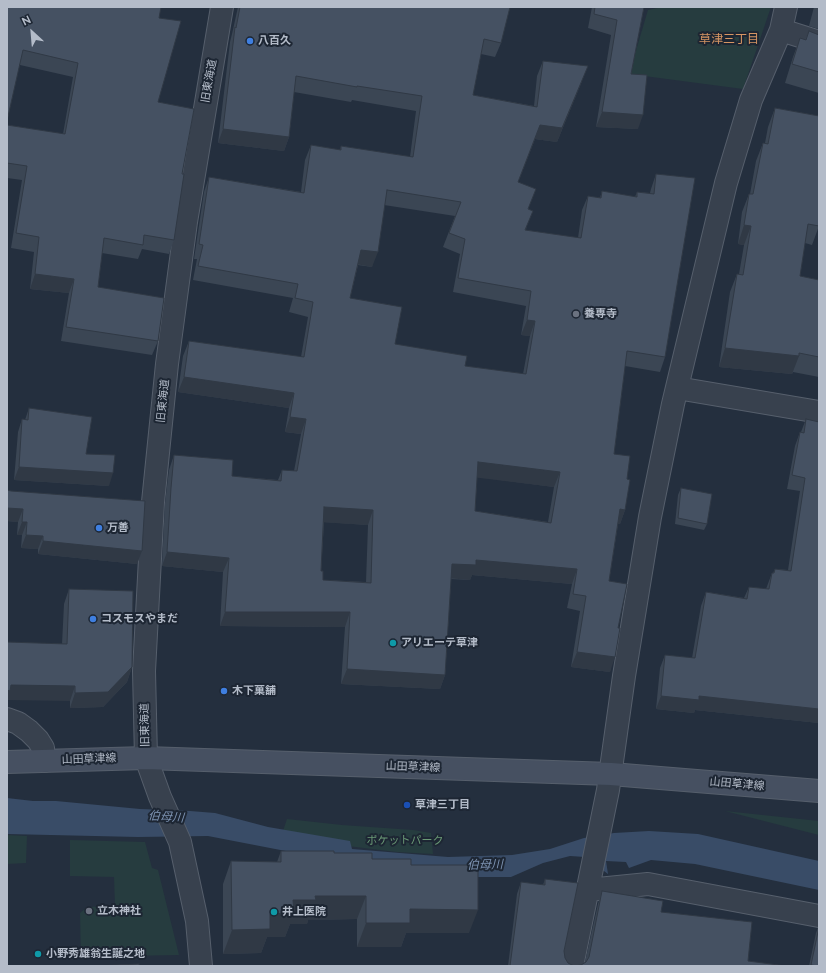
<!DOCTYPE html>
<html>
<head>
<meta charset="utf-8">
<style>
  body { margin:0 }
  #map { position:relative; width:826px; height:973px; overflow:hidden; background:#242f3e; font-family:Raleway,sans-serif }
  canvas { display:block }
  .frame { position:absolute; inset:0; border:8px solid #b4bcc9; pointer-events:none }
  .north { position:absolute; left:12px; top:12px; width:40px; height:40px; -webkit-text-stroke:3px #1d2633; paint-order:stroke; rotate:334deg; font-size:11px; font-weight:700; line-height:16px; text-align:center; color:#b4bcc9 }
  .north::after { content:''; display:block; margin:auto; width:14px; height:18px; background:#b4bcc9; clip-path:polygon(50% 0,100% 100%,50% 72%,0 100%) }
</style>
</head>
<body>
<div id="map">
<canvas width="826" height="973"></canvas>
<div class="frame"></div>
<div class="north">N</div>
</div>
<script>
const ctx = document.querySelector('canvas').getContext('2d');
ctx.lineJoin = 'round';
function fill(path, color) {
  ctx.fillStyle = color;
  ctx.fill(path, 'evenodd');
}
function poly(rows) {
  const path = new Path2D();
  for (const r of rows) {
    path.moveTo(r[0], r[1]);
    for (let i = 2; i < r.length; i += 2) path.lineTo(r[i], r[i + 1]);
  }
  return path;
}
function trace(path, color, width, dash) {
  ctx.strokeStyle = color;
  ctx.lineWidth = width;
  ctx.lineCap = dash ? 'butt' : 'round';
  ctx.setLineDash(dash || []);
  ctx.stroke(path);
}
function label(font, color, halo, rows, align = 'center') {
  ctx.font = font + ' Raleway,"Noto Sans JP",sans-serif';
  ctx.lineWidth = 4;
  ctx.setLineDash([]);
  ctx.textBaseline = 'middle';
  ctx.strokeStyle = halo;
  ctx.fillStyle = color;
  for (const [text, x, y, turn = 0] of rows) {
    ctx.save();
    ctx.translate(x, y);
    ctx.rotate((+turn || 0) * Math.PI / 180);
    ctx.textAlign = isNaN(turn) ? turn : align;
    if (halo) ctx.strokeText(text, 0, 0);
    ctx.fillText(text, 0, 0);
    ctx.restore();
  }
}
const green = poly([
  [662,7,771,7,743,89,629,74,648,10],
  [725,811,819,821,819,835],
  [287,819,342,825,413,830,431,833,433,854,397,852,331,844,283,831],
  [7,835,27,836,26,863,7,864],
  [70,840,145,842,152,868,158,870,179,955,122,956,81,959,80,913,87,907,115,906,114,877,70,876]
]);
const water = poly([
  [7,798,33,801,56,801,140,809,190,811,215,813,268,827,350,841,352,849,448,857,512,855,550,849,584,838,614,833,649,831,698,834,819,861,819,890,695,864,651,860,629,868,626,862,606,861,608,874,585,857,570,856,543,863,511,877,475,877,327,859,208,836,138,837,7,834]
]);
const street = poly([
  [781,30,819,42],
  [677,388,819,412],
  [7,719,18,723,29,731,38,740,43,748,44,761],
  [588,890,648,884,819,916],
  [201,966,197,921,180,842,160,797,146,758,144,671,153,502,167,364,186,222,222,7],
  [572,966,608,790,624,676,650,517,673,404,726,183,751,100,781,30,786,7]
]);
const secondary = poly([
  [7,762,146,758,611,774,819,791]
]);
const wall = poly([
  [7,7,159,18,158,102,182,174,174,240,169,254,142,249,138,259,102,253,98,287,158,341,152,355,61,341,69,293,30,289,34,252,11,248,22,180,7,178,7,125,63,134,73,77,20,65],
  [238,7,510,7,501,43,495,57,481,54,473,95,534,106,537,76,543,61,582,81,557,142,535,139,518,182,529,209,526,230,578,238,582,210,588,196,600,198,602,191,635,197,637,192,650,193,651,189,656,174,665,357,660,372,625,366,614,454,627,479,625,510,620,524,618,524,609,581,618,628,610,672,571,667,580,611,567,608,572,584,472,575,470,580,451,579,445,675,440,689,341,684,345,627,220,626,223,572,162,566,165,503,169,470,174,455,232,476,278,480,282,470,294,471,301,434,285,432,289,408,178,392,183,356,189,341,301,357,308,317,289,312,293,298,193,280,197,259,194,259,204,192,209,177,301,192,305,160,311,145,340,150,341,146,410,157,416,111,352,100,351,102,294,92,289,137,284,151,218,143,230,42,232,34],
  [384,205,455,216,443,247,460,254,453,292,526,306,521,335,530,336,523,374,465,366,395,344,350,298,358,265,372,267],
  [477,477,554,487,548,522,475,511],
  [324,522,368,525,366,582,323,580,321,571],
  [592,7,644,7,631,74,638,129,596,127,611,35,588,28],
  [814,7,819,7,819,29,809,26],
  [809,31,819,35,819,93,785,83,793,57,800,38,805,40],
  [775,108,819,116,819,226,812,245,805,243,800,276,819,280,819,377,793,372,792,374,719,367,730,292,737,274,739,274,744,245,738,244,742,212,749,194,750,194,756,161,763,143,765,143,768,127],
  [29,408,86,454,109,486,14,480,18,432,22,419,25,420],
  [806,419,819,422,819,723,695,710,694,713,656,709,660,668,665,655,692,658,701,606,706,592,744,598,749,587,766,589,772,573,773,573,775,569,788,570,800,491,787,489,795,446,800,432,801,432],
  [681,488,707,524,704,530,675,524,678,495],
  [7,490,142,551,137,564,38,554,38,549,21,548,22,535,17,535,18,522,7,521],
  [69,589,132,667,127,682,103,707,70,708,70,701,62,644,64,604],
  [281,851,334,853,411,865,469,933,406,933,401,947,357,947,357,919,308,920,307,924,290,924,285,937,267,937,261,953,223,954,223,884,231,861,277,862],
  [545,879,564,951,565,958,568,963,574,966,508,966,517,894,521,882,543,885],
  [602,891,661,912,748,961,581,965,585,962,598,904],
  [819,925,819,966,809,966,816,933]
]);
const shadedWall = poly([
  [588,66,582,81,557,142,535,139,513,197,540,125],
  [602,112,643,115,638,129,596,127],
  [223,129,289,137,284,151,218,143],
  [744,225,751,226,744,245,738,244],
  [361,250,378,252,372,267,356,264],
  [35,274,74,279,69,293,30,289],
  [527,320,535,321,530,336,521,335],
  [725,348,799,356,792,374,719,367],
  [184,377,294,393,289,408,178,392],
  [290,417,306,419,301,434,285,432],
  [478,462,560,472,554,487,472,477],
  [19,467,113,473,109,486,14,480],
  [324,507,373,510,368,525,319,522],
  [7,508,23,509,18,522,7,521],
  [620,509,625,510,620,524,615,524],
  [22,522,27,522,22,535,17,535],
  [26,535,43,536,38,549,21,548],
  [43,541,142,551,137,564,38,554],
  [167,552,229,558,223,572,162,566],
  [476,560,577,569,572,584,472,575,470,580,447,578,452,564],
  [225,612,350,612,345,627,220,626],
  [577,652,615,657,610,672,571,667],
  [132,667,127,682,103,707,70,708,75,693],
  [347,669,445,675,440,689,341,684],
  [11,685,75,686,70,701,7,700,7,690],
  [661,696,699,696,819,709,819,723,695,710,694,713,656,709],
  [315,896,366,896,357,919,308,920,307,924,290,924,285,937,267,937,261,953,223,954,232,930,270,914,293,900],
  [410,909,478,910,469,933,406,933,401,947,357,947,366,923]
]);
const building = poly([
  [7,7,161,7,159,18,181,21,158,102,194,109,182,174,184,174,174,240,144,235,143,245,104,238,98,287,164,298,158,341,66,327,74,279,35,274,39,237,16,233,27,166,7,163,7,125,65,134,78,63,23,50,7,121,7,7],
  [240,7,510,7,501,43,484,39,473,95,537,107,543,61,588,66,562,128,540,125,518,182,536,189,528,209,533,211,525,230,581,238,588,196,601,198,602,191,637,197,637,192,654,194,656,174,695,178,665,357,627,351,614,454,630,456,627,479,630,480,625,510,620,509,609,581,627,584,618,628,620,628,615,657,577,652,586,596,573,594,577,569,476,560,476,565,452,564,445,675,347,669,350,612,225,612,229,558,167,552,171,488,174,455,233,460,232,476,281,481,282,470,297,471,306,419,290,417,294,393,184,377,189,341,304,357,313,302,295,298,298,284,198,266,203,245,199,244,209,177,304,193,311,145,341,150,341,146,413,157,422,96,357,86,357,87,296,76,289,137,223,129,235,27,236,28,240,7],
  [387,190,461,202,449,233,465,239,458,278,531,291,527,320,535,321,526,374,465,366,467,356,395,344,402,307,350,298,361,250,378,252,387,190],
  [478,462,560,472,551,523,475,511,478,462],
  [324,507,373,510,371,583,323,580,323,571,321,571,324,507],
  [595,7,644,7,631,74,647,75,643,115,602,112,617,20,594,14,595,7],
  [809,31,819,35,819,72,792,64,800,38,806,40,809,31],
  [775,108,819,116,819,226,808,224,800,276,819,280,819,357,799,353,799,356,725,348,737,274,743,275,751,226,744,225,749,194,753,194,763,143,768,144,775,108],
  [29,408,92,417,86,454,115,455,113,473,19,467,22,419,28,420,29,408],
  [806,419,819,422,819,709,699,696,699,700,661,696,665,655,695,658,706,592,747,599,749,587,769,589,772,573,774,573,775,569,791,571,805,478,792,475,800,432,804,433,806,419],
  [681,488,712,494,707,524,678,518,681,488],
  [7,490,11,491,145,501,142,551,43,541,43,536,26,535,27,522,22,522,23,509,7,508,7,490],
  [69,589,133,591,132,667,108,692,75,693,75,686,11,685,10,691,7,690,7,642,67,644,69,589],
  [281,851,334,851,334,853,372,853,372,859,411,859,411,865,478,865,478,910,410,909,410,923,366,923,366,896,315,896,316,900,293,900,294,913,270,914,270,929,232,930,231,861,281,862,281,851],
  [545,879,578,883,564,951,565,958,568,963,574,966,510,966,521,882,545,885,545,879],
  [602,891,663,901,661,912,752,922,748,961,786,966,575,966,581,965,586,962,589,957,602,891],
  [819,927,819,966,817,966,811,965,819,927],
  [139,964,139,966,96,966,139,964]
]);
const markers = [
  [250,41,4,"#3f7fe0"],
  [576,314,4,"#6b7280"],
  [99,528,4,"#3f7fe0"],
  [93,619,4,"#3f7fe0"],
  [393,643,4,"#0f9aa8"],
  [224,691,4,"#3f7fe0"],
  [407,805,4,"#1a4fb4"],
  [89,911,4,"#6b7280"],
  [274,912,4,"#0f9aa8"],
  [38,954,4,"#0f9aa8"]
];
const poiNames = [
  ["八百久",258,41],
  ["養専寺",584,314],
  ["万善",107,528],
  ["コスモスやまだ",101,619],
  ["アリエーテ草津",401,643],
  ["木下菓舗",232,691],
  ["草津三丁目",415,805],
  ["立木神社",97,911],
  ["井上医院",282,912],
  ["小野秀雄翁生誕之地",46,954]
];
const streetNames = [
  ["旧東海道",209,81,-80],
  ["旧東海道",163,401,-84],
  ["旧東海道",145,725,-91],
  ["山田草津線",89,759,-2],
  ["山田草津線",413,767,2],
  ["山田草津線",737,784,5]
];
const parkNames = [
  ["ポケットパーク",405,841]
];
const neighbourhoodNames = [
  ["草津三丁目",729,39]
];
const waterNames = [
  ["伯母川",166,817,4],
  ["伯母川",485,865,-1]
];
fill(green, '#263c3f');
fill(water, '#394c67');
trace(street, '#565f6c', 24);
trace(secondary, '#565f6c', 24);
trace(street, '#38414e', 22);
trace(secondary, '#465061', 22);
fill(wall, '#3b4654');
fill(shadedWall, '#303945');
fill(building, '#455162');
trace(building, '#303945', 1);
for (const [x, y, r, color] of markers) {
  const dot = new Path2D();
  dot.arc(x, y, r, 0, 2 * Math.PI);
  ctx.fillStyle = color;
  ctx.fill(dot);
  trace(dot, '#1d2633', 1.5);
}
label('bold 11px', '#b4bcc9', '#1d2633', poiNames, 'left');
label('11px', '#b4bcc9', '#1d2633', streetNames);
label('11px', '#6b9a76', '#1d2633', parkNames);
label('12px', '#d59563', '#1d2633', neighbourhoodNames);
label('italic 12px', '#7c92b1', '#1d2633', waterNames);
</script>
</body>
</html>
